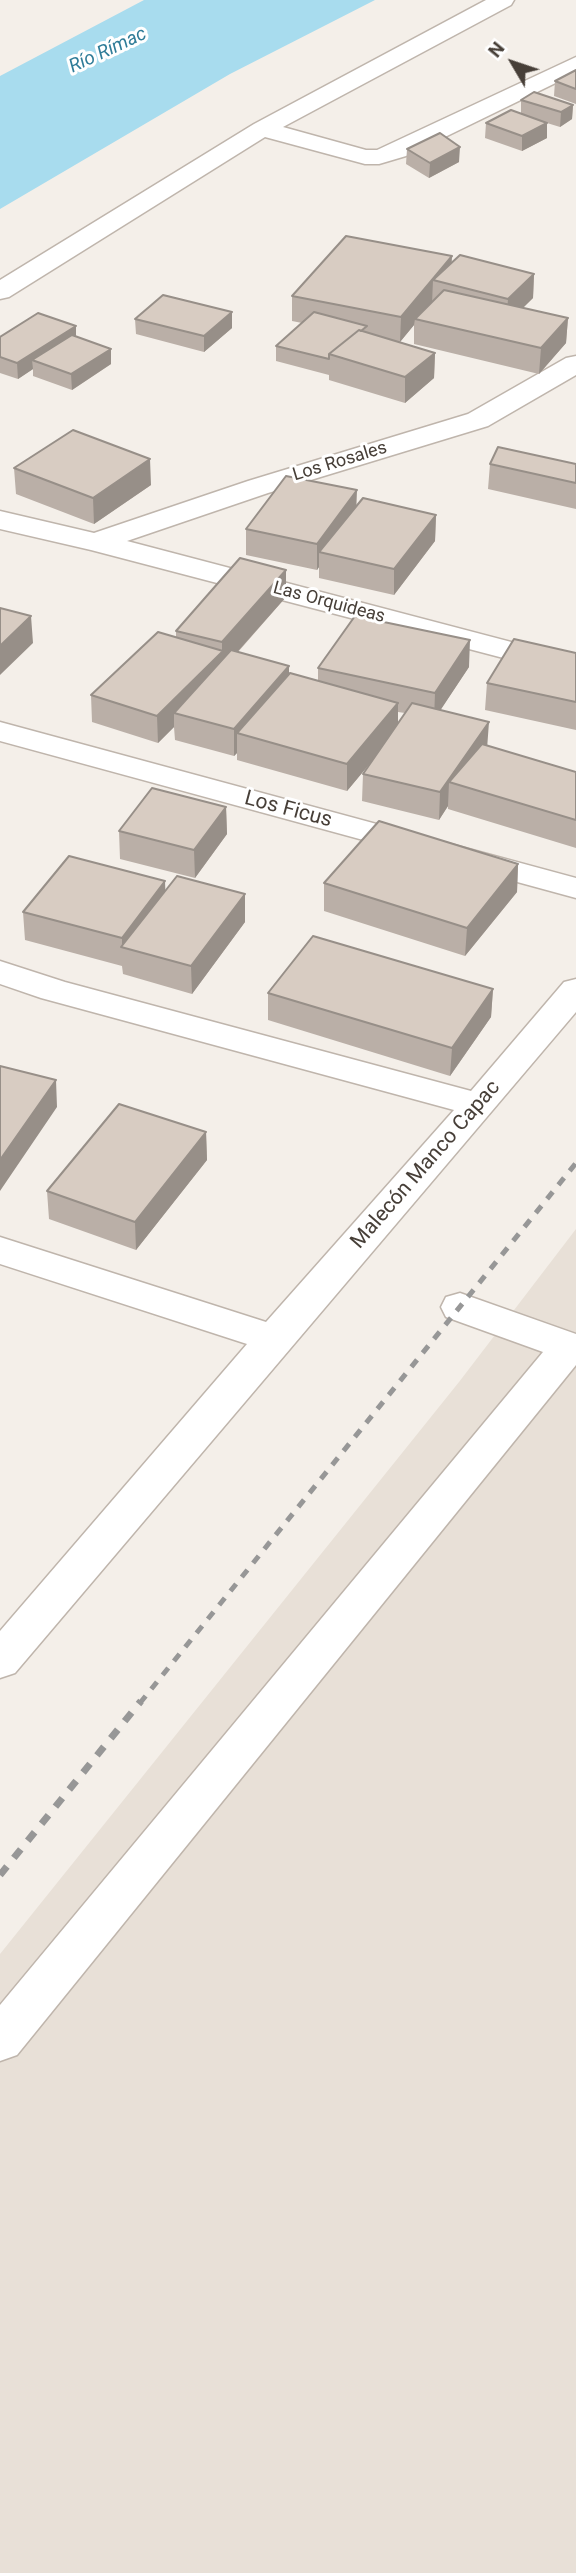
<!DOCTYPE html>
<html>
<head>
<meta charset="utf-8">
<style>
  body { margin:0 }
  #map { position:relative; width:576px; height:2573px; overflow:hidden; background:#f4efe9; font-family:Roboto,sans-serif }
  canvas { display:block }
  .north { position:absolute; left:478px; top:28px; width:70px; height:70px; -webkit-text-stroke:5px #fff; paint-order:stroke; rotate:309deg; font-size:19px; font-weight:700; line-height:28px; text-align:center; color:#473f38 }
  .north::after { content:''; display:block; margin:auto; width:24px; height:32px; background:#473f38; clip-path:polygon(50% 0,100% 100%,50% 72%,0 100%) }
</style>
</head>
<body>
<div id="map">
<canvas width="576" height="2573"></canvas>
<div class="north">N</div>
</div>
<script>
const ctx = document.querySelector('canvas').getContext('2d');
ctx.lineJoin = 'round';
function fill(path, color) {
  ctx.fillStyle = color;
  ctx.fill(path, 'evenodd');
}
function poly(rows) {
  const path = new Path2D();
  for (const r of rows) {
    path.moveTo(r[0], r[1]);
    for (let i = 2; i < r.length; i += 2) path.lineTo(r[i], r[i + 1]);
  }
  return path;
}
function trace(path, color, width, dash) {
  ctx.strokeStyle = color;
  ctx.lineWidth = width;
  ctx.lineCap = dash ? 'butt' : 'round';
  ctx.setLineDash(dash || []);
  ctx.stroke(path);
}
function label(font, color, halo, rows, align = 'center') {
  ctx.font = font + ' Roboto,sans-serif';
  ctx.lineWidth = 6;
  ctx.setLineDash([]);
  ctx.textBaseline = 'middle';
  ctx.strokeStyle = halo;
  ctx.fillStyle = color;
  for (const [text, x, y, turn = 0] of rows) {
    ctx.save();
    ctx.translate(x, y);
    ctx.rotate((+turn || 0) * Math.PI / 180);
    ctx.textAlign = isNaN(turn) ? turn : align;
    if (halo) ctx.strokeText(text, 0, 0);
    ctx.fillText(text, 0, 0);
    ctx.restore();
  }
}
const residential = poly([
  [576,1229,576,2573,0,2573,0,1954,459,1382]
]);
const water = poly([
  [144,0,375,0,230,74,0,209,0,76]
]);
const minor = poly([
  [486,0,514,0,511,5,283,127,366,150,377,150,576,57,576,73,406,156,379,164,365,164,265,137,9,297,0,299,0,280,254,124,486,0],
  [576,356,576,375,488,426,268,493,127,541,576,659,576,677,91,550,0,529,0,511,94,533,248,481,468,414,566,358,576,356],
  [0,722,576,878,576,898,0,741,0,722],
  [0,961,65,982,471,1091,564,982,576,979,576,1012,15,1673,0,1678,0,1631,247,1344,0,1264,0,1237,266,1322,454,1110,41,998,0,984,0,961],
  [460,1293,576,1334,576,1365,17,2055,0,2061,0,2005,543,1352,446,1317,441,1307,446,1297,460,1293]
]);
const railFar1 = poly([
  [140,1703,576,1163]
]);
const rail = poly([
  [0,1875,141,1701]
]);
const wall = poly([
  [576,70,576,104,554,96,555,81],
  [521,100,573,105,572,119,560,127,547,123,547,138,522,151,485,138,486,123,521,113],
  [407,149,459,162,429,178,406,164],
  [452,263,534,274,533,298,523,308,568,318,566,343,539,374,414,344,414,325,400,342,435,353,434,378,405,403,329,380,329,375,276,361,276,346,302,323,292,321,292,296],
  [135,319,232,328,204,352,136,334],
  [0,337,76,337,111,349,111,364,72,390,33,376,33,369,18,379,0,373],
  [490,464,576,464,576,509,488,489],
  [14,468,151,485,94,524,16,494],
  [356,507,436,515,435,541,394,595,319,578,319,567,317,570,246,555,246,529],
  [286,597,238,652,289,675,318,681,318,668,469,667,440,710,487,746,576,772,576,848,448,809,448,806,439,820,362,801,363,774,371,762,347,791,237,760,237,753,234,756,175,740,174,727,158,743,92,722,91,695,176,637,176,631],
  [398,712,405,713,398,724],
  [576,653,576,730,485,710,487,683],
  [226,807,227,834,195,878,120,859,119,831],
  [518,864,517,892,465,956,324,911,324,883],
  [166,891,245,894,245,922,192,994,123,974,122,966,25,940,23,912],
  [493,989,491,1017,450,1076,268,1020,268,993],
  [206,1132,207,1160,136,1250,49,1219,47,1191]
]);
const shadedWall = poly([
  [573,105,572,119,560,127,561,112],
  [547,123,547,138,522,151,522,136],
  [460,147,459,162,429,178,430,163],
  [452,256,451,280,433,280,432,304,415,319,414,325,400,342,401,317],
  [534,274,533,298,506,324,508,299],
  [232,312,232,328,204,352,204,336],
  [568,318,566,343,539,374,541,348],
  [76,326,76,341,32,360,33,369,18,379,17,363],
  [111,349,111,364,72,390,71,374],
  [435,353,434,378,405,403,405,377],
  [150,459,151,485,94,524,93,498],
  [357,490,356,516,319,552,319,567,317,570,317,544],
  [436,515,435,541,394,595,394,569],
  [286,570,286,597,223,668,174,713,174,727,158,743,157,716,222,652,222,642],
  [31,616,33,643,0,675,0,646],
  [470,640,469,667,434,720,435,693],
  [289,666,289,692,237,733,237,753,234,756,234,729],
  [398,703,398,730,347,791,347,764],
  [489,722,487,749,449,782,448,806,439,820,440,792],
  [226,807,227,834,195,878,194,850],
  [518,864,517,892,465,956,467,928],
  [165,881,166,909,122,947,122,938],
  [245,894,245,922,192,994,191,966],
  [493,989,491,1017,450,1076,452,1048],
  [56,1080,57,1107,0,1191,0,1160],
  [206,1132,207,1160,136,1250,135,1222]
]);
const building = poly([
  [576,70,576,89,555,81,576,70],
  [534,92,573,105,561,112,521,100,534,92],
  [511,110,547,123,522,136,486,123,511,110],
  [440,133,460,147,430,163,407,149,440,133],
  [346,236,452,256,401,317,292,296,346,236],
  [460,255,534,274,508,299,433,280,460,255],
  [444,290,568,318,541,348,415,319,444,290],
  [163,295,232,312,204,336,135,319,163,295],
  [314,312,367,326,361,331,359,330,329,354,329,359,276,346,314,312],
  [38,313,76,326,17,363,0,357,0,337,38,313],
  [359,330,435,353,405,377,329,354,359,330],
  [72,335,111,349,71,374,32,360,72,335],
  [73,430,150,459,93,498,14,468,73,430],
  [498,447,576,464,576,483,490,464,498,447],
  [286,476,357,490,317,544,246,529,286,476],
  [363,498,436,515,394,569,319,552,363,498],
  [240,558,286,570,222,642,176,631,240,558],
  [0,608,31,616,0,646,0,608],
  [355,616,470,640,435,693,318,668,355,616],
  [158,632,223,651,157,716,91,695,158,632],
  [514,639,576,653,576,702,487,683,514,639],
  [231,650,289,666,234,729,174,713,231,650],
  [290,673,398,703,347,764,237,733,290,673],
  [412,703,489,722,440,792,363,774,412,703],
  [482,744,576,772,576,820,449,782,482,744],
  [152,788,226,807,194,850,119,831,152,788],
  [379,821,518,864,467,928,324,883,379,821],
  [69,856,165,881,122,938,23,912,69,856],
  [177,876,245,894,191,966,121,947,177,876],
  [313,936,493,989,452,1048,268,993,313,936],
  [0,1066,56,1080,0,1160,0,1066],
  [119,1104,206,1132,135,1222,47,1191,119,1104]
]);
const farStreetnames = [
  ["Los Rosales",340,462,-17],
  ["Las Orquideas",329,603,15]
];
const farWaternames = [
  ["Río Rímac",108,51,-25]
];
const streetNames = [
  ["Los Ficus",288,810,15],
  ["Malecón Manco Capac",426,1165,-49]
];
fill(residential, '#e8e0d7');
fill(water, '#a8dcee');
trace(minor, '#bfb5ac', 3);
fill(minor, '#fff');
trace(railFar1, '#979797', 5, [9, 9]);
trace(rail, '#979797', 7, [11, 11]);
fill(wall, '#baafa7');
fill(shadedWall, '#978f88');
fill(building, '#d8ccc2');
trace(building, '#978f88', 2);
label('18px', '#473f38', '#fff', farStreetnames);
label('italic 19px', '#2f7c98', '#fff', farWaternames);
label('21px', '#473f38', '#fff', streetNames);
</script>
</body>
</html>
